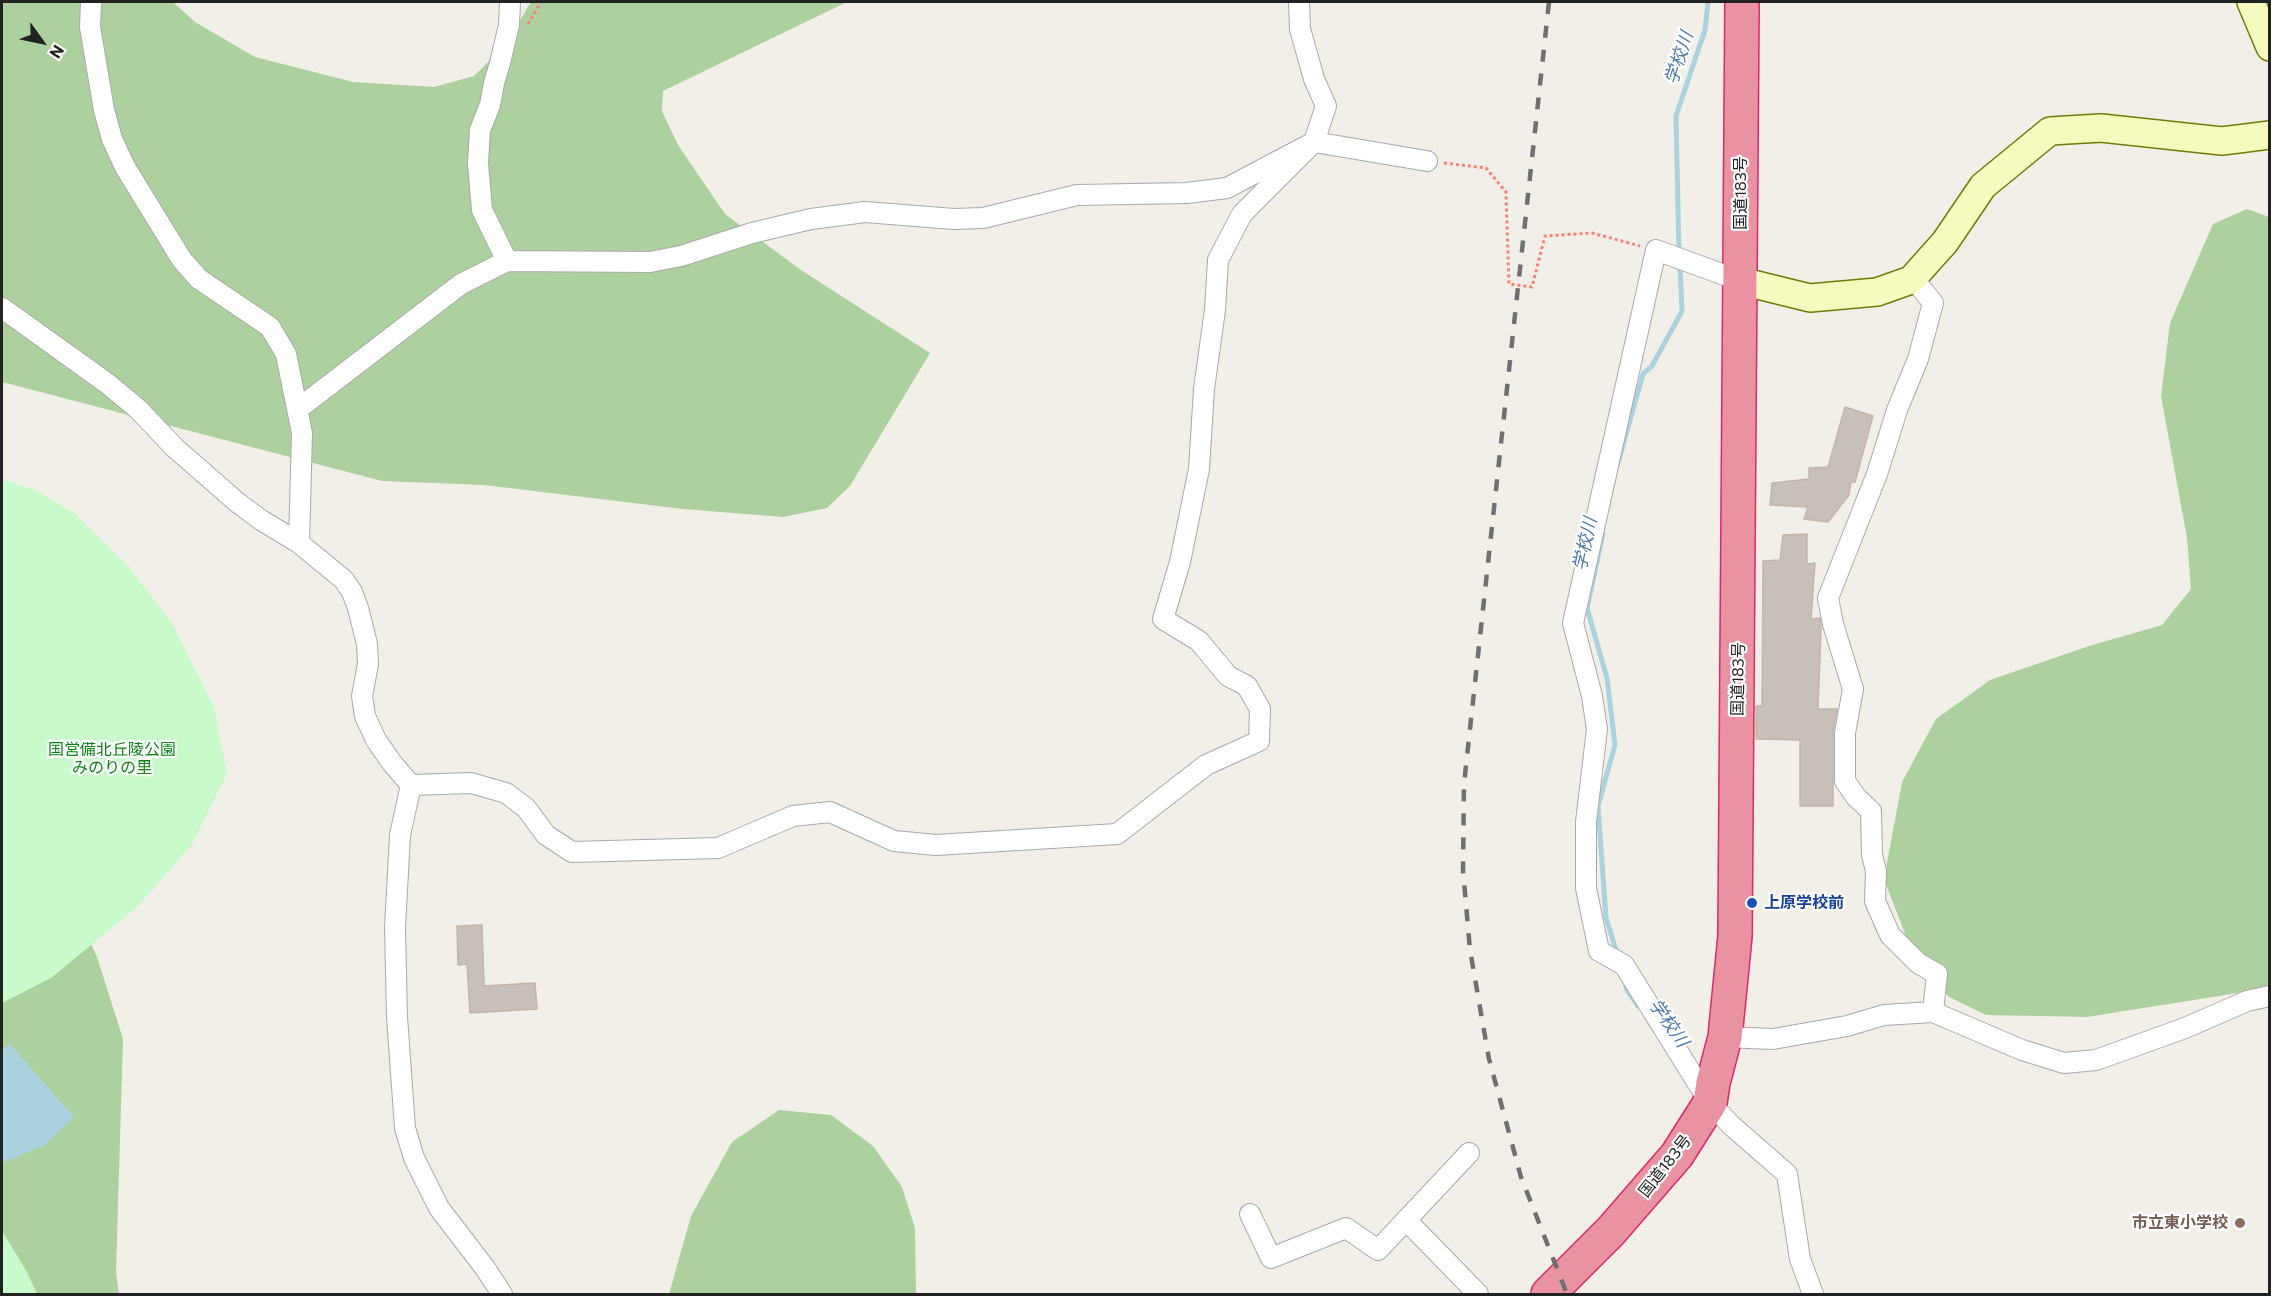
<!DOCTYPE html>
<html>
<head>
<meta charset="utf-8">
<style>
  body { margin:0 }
  #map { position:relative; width:2271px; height:1296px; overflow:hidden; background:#f2efe9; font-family:Commissioner,sans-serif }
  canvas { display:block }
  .frame { position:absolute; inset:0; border:3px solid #222; pointer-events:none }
  .north { position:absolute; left:12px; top:12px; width:60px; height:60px; -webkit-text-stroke:4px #fff; paint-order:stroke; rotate:123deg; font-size:16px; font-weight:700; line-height:24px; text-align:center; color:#222 }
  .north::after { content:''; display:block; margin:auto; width:21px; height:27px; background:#222; clip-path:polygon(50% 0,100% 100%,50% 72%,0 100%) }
</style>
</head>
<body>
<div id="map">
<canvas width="2271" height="1296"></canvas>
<div class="frame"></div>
<div class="north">N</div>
</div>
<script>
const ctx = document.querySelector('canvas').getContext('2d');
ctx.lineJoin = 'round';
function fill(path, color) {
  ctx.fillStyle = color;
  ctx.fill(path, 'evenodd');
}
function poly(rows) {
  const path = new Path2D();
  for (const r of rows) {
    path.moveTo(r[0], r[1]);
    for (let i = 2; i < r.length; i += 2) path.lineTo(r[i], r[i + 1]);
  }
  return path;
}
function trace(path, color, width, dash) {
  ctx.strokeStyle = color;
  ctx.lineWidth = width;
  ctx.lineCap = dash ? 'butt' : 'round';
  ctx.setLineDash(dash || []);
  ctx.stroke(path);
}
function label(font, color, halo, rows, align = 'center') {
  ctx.font = font + ' Commissioner,"Noto Sans JP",sans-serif';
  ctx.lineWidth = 4.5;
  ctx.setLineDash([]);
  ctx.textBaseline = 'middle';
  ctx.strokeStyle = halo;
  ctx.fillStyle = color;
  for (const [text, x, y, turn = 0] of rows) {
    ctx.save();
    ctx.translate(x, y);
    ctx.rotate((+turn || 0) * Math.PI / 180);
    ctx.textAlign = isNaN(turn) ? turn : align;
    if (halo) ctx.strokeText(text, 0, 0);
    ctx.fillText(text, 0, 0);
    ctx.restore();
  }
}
const forest = poly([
  [2,2,173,2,195,22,255,57,353,82,434,87,474,76,506,44,531,2,847,2,663,91,662,111,678,145,725,214,801,270,930,353,850,486,827,508,783,517,683,509,484,485,382,481,2,382],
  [2247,209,2269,217,2269,988,2087,1017,1986,1015,1949,997,1914,957,1884,879,1902,782,1936,719,1990,680,2089,646,2162,625,2191,589,2187,538,2161,396,2170,323,2213,224],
  [2,793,44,846,97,957,123,1039,116,1272,119,1294,2,1294],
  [779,1110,831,1115,873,1146,902,1187,915,1228,916,1294,669,1294,691,1216,732,1142]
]);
const park = poly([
  [2,479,33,489,73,512,128,566,172,623,214,706,227,774,192,845,136,908,51,978,2,1003],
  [2,1231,27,1272,37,1294,2,1294]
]);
const water = poly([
  [11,1045,74,1117,45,1145,2,1163,2,1049]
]);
const stream = poly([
  [1679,254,1676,116,1705,30,1708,2],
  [1618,463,1643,374,1652,366,1682,311,1680,263],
  [1603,534,1587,608,1607,678,1615,745,1598,806,1606,918,1617,953],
  [1625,983,1627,990,1638,1006]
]);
const building = poly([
  [1845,407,1873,416,1855,482,1851,482,1849,495,1828,522,1804,519,1808,507,1770,505,1772,483,1809,479,1809,468,1828,467,1845,407],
  [1807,534,1807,564,1815,563,1811,619,1820,618,1821,627,1818,709,1837,709,1833,733,1833,806,1800,806,1800,740,1756,739,1756,706,1762,706,1763,561,1780,560,1783,535,1807,534],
  [482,925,484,986,535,983,537,1009,470,1013,467,964,458,965,457,926,482,925]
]);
const path = poly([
  [528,24,541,2],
  [1444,163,1486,168,1506,192,1509,284,1532,287,1545,236,1592,233,1640,246]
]);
const street = poly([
  [91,2,90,27,104,110,112,139,125,167,182,260,199,279,270,327,286,354,302,433,299,543],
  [507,261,482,210,478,163,480,130,490,105,494,83,500,63,509,25,510,2],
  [1913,278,1933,303,1918,359,1897,410,1877,474,1828,598,1833,624,1853,689,1845,733,1845,781,1856,797,1871,811,1872,855,1876,871,1875,901,1890,935,1918,963,1937,974,1933,1012],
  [1741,281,1656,250,1573,623,1592,696,1597,729,1586,822,1586,888,1599,951,1624,965,1710,1103,1732,1126,1787,1174,1800,1259,1813,1294],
  [2,308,108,384,138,409,175,448,238,503,261,520,299,543,344,580,352,592,358,608,367,644,368,664,362,696,365,716,376,740,392,763,411,785,471,783,506,793,526,808,546,835,572,852,718,848,793,816,830,812,894,841,936,845,1117,834,1206,765,1259,741,1260,709,1247,686,1228,676,1199,641,1163,619,1180,562,1199,469,1204,389,1215,310,1218,260,1242,214,1314,142,1326,106,1314,79,1300,29,1299,2],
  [298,409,461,284,507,261,650,262,681,256,752,233,811,219,865,212,954,219,983,218,1077,195,1187,193,1227,188,1314,142,1427,161],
  [411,785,400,835,395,928,397,1017,405,1128,414,1158,439,1208,485,1268,502,1294],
  [1725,1037,1773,1039,1847,1026,1884,1015,1933,1012,2022,1050,2064,1063,2096,1060,2185,1028,2247,1001,2270,996],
  [1250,1214,1271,1258,1346,1228,1378,1250,1469,1153],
  [1406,1220,1478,1294]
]);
const secondary = poly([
  [2251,2,2270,47],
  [1741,281,1810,298,1877,292,1911,280,1945,242,1983,186,2050,131,2101,128,2222,141,2270,135]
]);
const highway = poly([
  [1548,1294,1611,1231,1677,1155,1710,1103,1713,1083,1725,1037,1735,936,1742,2]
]);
const rail = poly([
  [1549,2,1464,784,1463,870,1470,950,1489,1059,1521,1177,1567,1294]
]);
const markers = [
  [1752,903,6,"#1a4fb4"],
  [2240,1223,6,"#8d6e63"]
];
const streetNames = [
  ["国道183号",1741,193,-90],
  ["国道183号",1738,679,-89],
  ["国道183号",1665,1166,-52]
];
const parkNames = [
  ["国営備北丘陵公園",112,750],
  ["みのりの里",112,768]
];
const transitNames = [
  ["上原学校前",1764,903]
];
const educationNames = [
  ["市立東小学校",2228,1223]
];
const waterNames = [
  ["学校川",1679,58,-72],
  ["学校川",1585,544,-78],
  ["学校川",1669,1023,55]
];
fill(forest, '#add19e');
fill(park, '#c8facc');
fill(water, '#aad3df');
trace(stream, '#aad3df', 5);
fill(building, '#c7bfb8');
trace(building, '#c4b6ab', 1.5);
trace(street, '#a9a9a9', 22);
trace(secondary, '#707d05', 30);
trace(highway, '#dc2a67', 36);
trace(path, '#fa8072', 3, [3, 3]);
trace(street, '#fff', 20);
trace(secondary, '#f7fabf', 27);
trace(highway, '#e892a2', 33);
trace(rail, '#707070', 4.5, [12, 12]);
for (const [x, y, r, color] of markers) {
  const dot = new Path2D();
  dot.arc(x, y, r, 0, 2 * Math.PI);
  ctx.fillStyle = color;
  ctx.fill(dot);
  trace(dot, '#fff', 2);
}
label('16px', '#222', '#fff', streetNames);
label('16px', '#0c8416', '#fff', parkNames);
label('bold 16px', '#164399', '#fff', transitNames, 'left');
label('bold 16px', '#785e54', '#fff', educationNames, 'right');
label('italic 18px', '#4a7aab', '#fff', waterNames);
</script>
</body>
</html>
